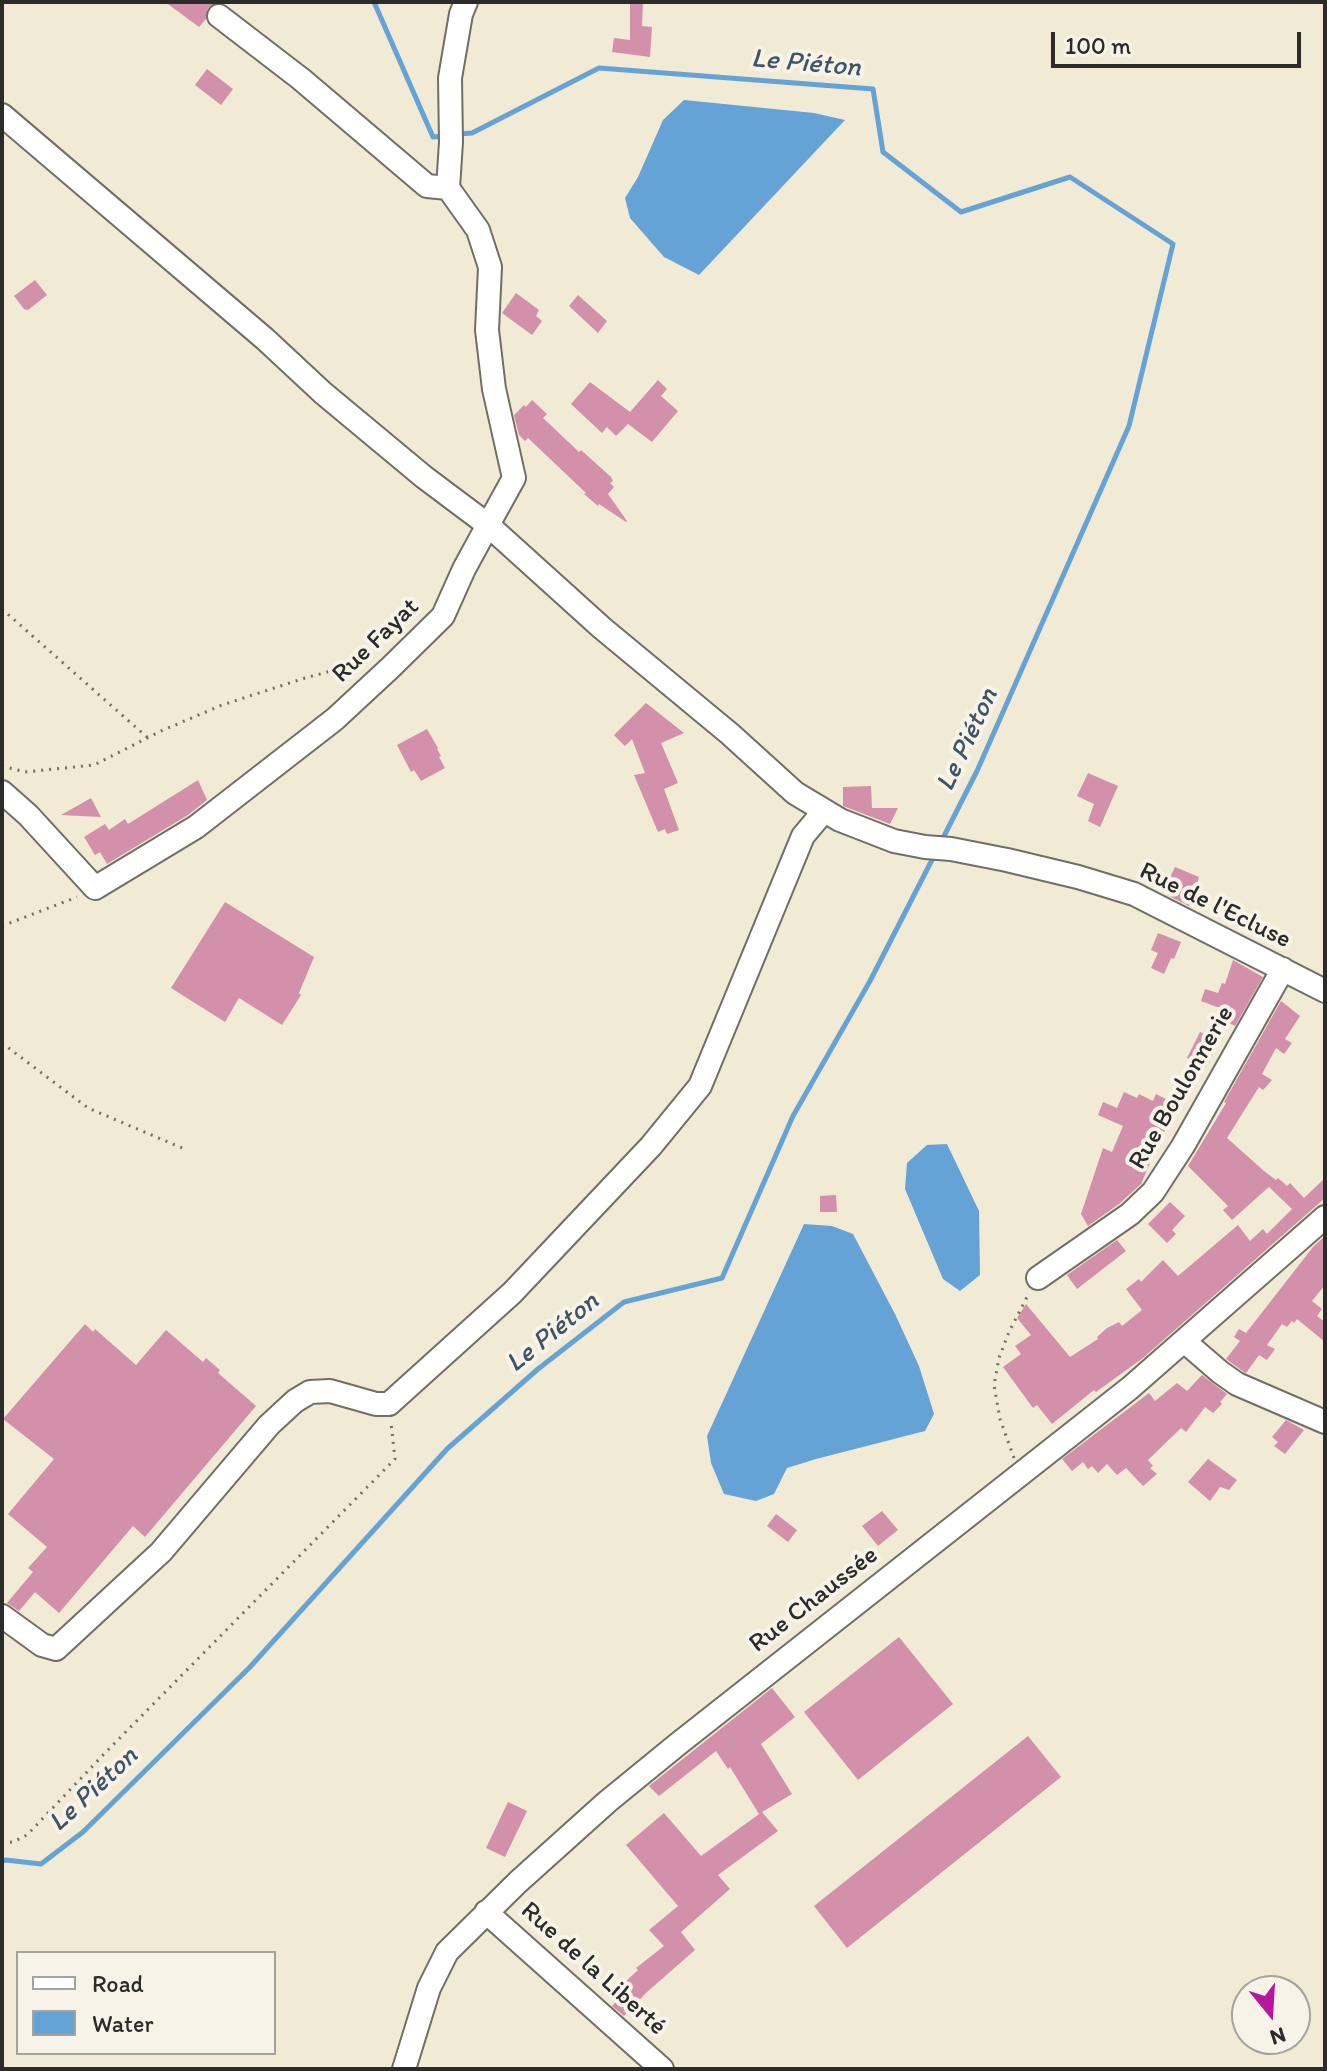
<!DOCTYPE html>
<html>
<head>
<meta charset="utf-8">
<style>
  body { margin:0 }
  #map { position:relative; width:1327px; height:2071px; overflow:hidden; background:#f1ead4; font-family:Itim,sans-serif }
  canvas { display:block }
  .frame { position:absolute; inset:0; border:4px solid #2b2b2b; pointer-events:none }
  .legend { position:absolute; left:16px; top:1951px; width:260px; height:104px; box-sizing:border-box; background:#f7f3e8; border:2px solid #a5a39c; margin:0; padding:10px 14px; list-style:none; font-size:24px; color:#2b2b2b }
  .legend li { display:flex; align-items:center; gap:16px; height:40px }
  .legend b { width:40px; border:2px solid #a5a39c }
  .north { position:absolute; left:1231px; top:1975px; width:80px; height:80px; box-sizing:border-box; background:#f7f3e8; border:2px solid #a5a39c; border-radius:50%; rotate:162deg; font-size:22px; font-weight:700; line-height:32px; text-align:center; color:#2b2b2b }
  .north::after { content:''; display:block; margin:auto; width:28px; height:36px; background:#b5179e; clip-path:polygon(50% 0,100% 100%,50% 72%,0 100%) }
  .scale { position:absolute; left:1051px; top:32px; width:250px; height:36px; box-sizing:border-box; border:4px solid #2b2b2b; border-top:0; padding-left:10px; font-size:24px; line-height:28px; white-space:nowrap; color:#2b2b2b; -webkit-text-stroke:6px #f7f3e8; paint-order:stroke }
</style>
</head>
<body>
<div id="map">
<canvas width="1327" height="2071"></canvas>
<div class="frame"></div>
<ul class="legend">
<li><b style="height:10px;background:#fff"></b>Road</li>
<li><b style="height:22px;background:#65a3d7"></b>Water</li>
</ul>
<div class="north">N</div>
<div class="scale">100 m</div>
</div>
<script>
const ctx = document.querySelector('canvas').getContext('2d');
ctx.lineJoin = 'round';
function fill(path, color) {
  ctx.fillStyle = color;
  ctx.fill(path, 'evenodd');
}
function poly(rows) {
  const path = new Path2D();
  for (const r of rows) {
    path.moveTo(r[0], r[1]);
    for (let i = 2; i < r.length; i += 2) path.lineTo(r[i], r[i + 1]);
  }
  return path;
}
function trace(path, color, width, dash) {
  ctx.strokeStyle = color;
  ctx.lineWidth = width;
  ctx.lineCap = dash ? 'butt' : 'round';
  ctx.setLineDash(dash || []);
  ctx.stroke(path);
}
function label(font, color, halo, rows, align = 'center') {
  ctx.font = font + ' Itim,sans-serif';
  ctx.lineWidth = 8;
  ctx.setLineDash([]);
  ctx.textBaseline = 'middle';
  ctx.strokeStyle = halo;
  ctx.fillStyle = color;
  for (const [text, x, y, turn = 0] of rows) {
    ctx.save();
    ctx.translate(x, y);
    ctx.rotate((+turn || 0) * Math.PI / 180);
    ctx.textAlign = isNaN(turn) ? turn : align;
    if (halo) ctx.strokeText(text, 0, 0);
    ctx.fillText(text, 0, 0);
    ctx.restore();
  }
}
const water = poly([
  [684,100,814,113,845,120,699,275,664,257,630,218,625,198,638,177,663,120],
  [947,1144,979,1211,980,1275,960,1291,943,1279,905,1189,907,1163,927,1145],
  [804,1224,832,1226,853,1234,895,1314,919,1366,934,1414,925,1431,816,1459,787,1468,774,1494,756,1501,724,1494,711,1463,707,1436]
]);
const stream = poly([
  [374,2,433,137,445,136],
  [459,134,472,133,599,68,873,89,883,152,961,212,1070,177,1173,244,1129,426,977,771,941,842],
  [2,1861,6,1860,41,1864,83,1832,250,1667,447,1449,538,1369,624,1302,722,1278,793,1116,870,981,935,854]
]);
const building = poly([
  [165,2,218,2,208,8,206,19,199,27],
  [630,2,643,2,642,26,652,27,650,57,612,52,614,38,630,40],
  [207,69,233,89,221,105,195,85],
  [35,280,47,295,28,310,24,309,14,296],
  [516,293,539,310,536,316,542,321,532,335,502,313],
  [578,295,607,321,598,333,569,306],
  [658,380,667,389,661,396,678,411,652,442,628,424,616,436,607,427,602,433,571,404,590,382,630,412],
  [532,400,547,414,543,418,579,452,581,450,611,477,613,481,610,483,614,487,608,494,627,521,626,522,599,504,598,506,584,494,586,493,528,438,525,441,519,435,514,415,524,405,526,407],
  [646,703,684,733,661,743,678,783,664,789,679,830,667,834,665,829,658,832,634,775,645,773,632,739,625,746,614,735],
  [427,729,438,748,437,749,441,756,439,757,445,768,421,781,414,770,411,772,397,745],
  [1088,773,1118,786,1100,827,1088,821,1094,804,1077,796],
  [198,780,207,800,212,796,188,815,107,864,100,852,95,855,84,837,105,824,109,830,125,819,128,824],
  [871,786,872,808,898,808,890,824,843,806,843,787],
  [91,798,101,817,61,815],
  [1175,867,1199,877,1193,899,1189,906,1167,895,1172,886,1167,884],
  [225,902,314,957,299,993,301,995,282,1025,239,998,225,1022,171,988],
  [1158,933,1181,942,1174,959,1171,958,1164,974,1151,968,1158,953,1151,950],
  [1233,960,1263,977,1235,1026,1225,1021,1232,1008,1217,1007,1201,1001,1205,989,1218,993,1222,983,1225,984],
  [1281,1001,1300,1016,1285,1039,1292,1043,1284,1054,1276,1048,1262,1074,1272,1080,1263,1090,1259,1087,1227,1138,1264,1171,1276,1180,1278,1178,1287,1186,1290,1183,1304,1198,1325,1178,1325,1198,1143,1358,1096,1392,1094,1390,1052,1424,1037,1405,1033,1408,1003,1367,1021,1354,1015,1346,1031,1335,1017,1318,1026,1304,1070,1357,1098,1339,1097,1337,1107,1328,1119,1322,1122,1326,1142,1310,1126,1289,1139,1279,1141,1282,1163,1260,1178,1276,1238,1225,1250,1241,1263,1229,1267,1234,1292,1209,1269,1187,1271,1185,1232,1220,1223,1210,1228,1206,1188,1166,1226,1103,1224,1102],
  [1200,1032,1219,1040,1206,1067,1187,1058],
  [1124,1092,1137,1098,1139,1094,1153,1101,1156,1094,1178,1105,1160,1140,1141,1184,1119,1204,1088,1226,1081,1214,1103,1148,1112,1152,1123,1126,1098,1115,1103,1102,1117,1108],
  [836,1195,837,1212,820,1212,820,1196],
  [1170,1202,1185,1216,1172,1230,1176,1234,1167,1243,1148,1224],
  [1325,1236,1325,1285,1312,1301,1322,1309,1317,1316,1325,1322,1325,1342,1297,1319,1294,1323,1292,1321,1287,1327,1282,1324,1267,1345,1275,1349,1267,1360,1259,1355,1246,1373,1244,1372,1226,1359,1240,1341,1234,1337,1239,1329,1246,1333,1313,1247],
  [1117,1240,1126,1251,1077,1289,1067,1275],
  [85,1324,93,1332,95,1329,136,1365,166,1330,203,1362,206,1358,220,1370,218,1373,256,1406,145,1537,133,1526,59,1613,35,1592,19,1611,7,1603,33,1572,28,1568,47,1547,8,1514,54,1459,3,1419],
  [1202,1375,1227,1394,1220,1402,1222,1404,1213,1413,1205,1407,1186,1432,1181,1428,1148,1460,1153,1466,1150,1468,1157,1474,1143,1486,1126,1468,1117,1475,1107,1464,1098,1473,1092,1466,1088,1469,1083,1462,1072,1471,1062,1459,1149,1393,1155,1401,1177,1383,1187,1391],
  [1286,1420,1304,1430,1285,1454,1274,1446,1278,1442,1272,1437],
  [1208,1459,1237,1480,1229,1490,1220,1487,1210,1501,1188,1482],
  [882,1511,898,1530,878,1546,862,1526],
  [776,1514,797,1530,788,1542,767,1526],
  [899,1637,953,1704,858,1780,804,1712],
  [772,1688,795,1717,761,1744,792,1794,762,1812,778,1831,718,1875,730,1889,681,1932,695,1950,647,1992,624,2016,612,2006,627,1990,622,1985,638,1970,636,1968,664,1946,649,1930,678,1906,626,1845,664,1813,701,1856,762,1812,759,1814,730,1767,728,1769,716,1751,659,1796,649,1786],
  [1028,1736,1061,1777,847,1948,814,1906],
  [508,1802,527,1811,505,1857,486,1848]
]);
const path = poly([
  [2,609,148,738],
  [2,766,25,772,94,765,161,731,222,705,305,678,369,661],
  [2,926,77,897],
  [2,1043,88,1108,187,1150],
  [1014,1458,1000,1419,994,1385,999,1358,1009,1332,1028,1295],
  [2,1843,13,1842,27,1835,105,1753,395,1459,391,1423]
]);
const minor = poly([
  [219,16,301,79,427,186,448,188],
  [2,115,265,339,323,393,424,477,488,525,514,478,494,389,487,330,490,267,478,230,448,188,451,142,450,78,461,14,466,2],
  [2,792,28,815,95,888,196,827,335,719,390,668,443,616,464,569,488,525,602,628,730,734,795,793,840,820,894,841,925,847,951,849,1007,860,1078,877,1134,894,1325,991],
  [1038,1278,1130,1214,1153,1192,1183,1146,1283,969],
  [1184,1341,1220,1372,1237,1384,1325,1422],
  [2,1616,42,1645,56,1649,161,1552,269,1425,295,1401,310,1392,330,1391,376,1404,389,1404,512,1293,651,1146,700,1086,803,836,824,811],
  [486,1912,662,2069],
  [404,2069,429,1988,447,1952,518,1882,607,1802,678,1744,1130,1388,1325,1217]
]);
const streetNames = [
  ["Rue Fayat",376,641,-44],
  ["Rue de l'Ecluse",1215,906,26],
  ["Rue Boulonnerie",1182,1088,-60],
  ["Rue Chaussée",814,1600,-38],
  ["Rue de la Liberté",593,1969,42]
];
const waterNames = [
  ["Le Piéton",806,64,5],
  ["Le Piéton",968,740,-65],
  ["Le Piéton",553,1333,-39],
  ["Le Piéton",94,1790,-43]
];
fill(water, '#65a3d7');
trace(stream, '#65a3d7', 5);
fill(building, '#d290ab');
trace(minor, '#706e66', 26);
trace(path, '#706e66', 3, [2, 6]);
trace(minor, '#fff', 22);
label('26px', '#2b2b2b', '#f7f3e8', streetNames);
label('italic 28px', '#3f5567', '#f7f3e8', waterNames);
</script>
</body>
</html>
